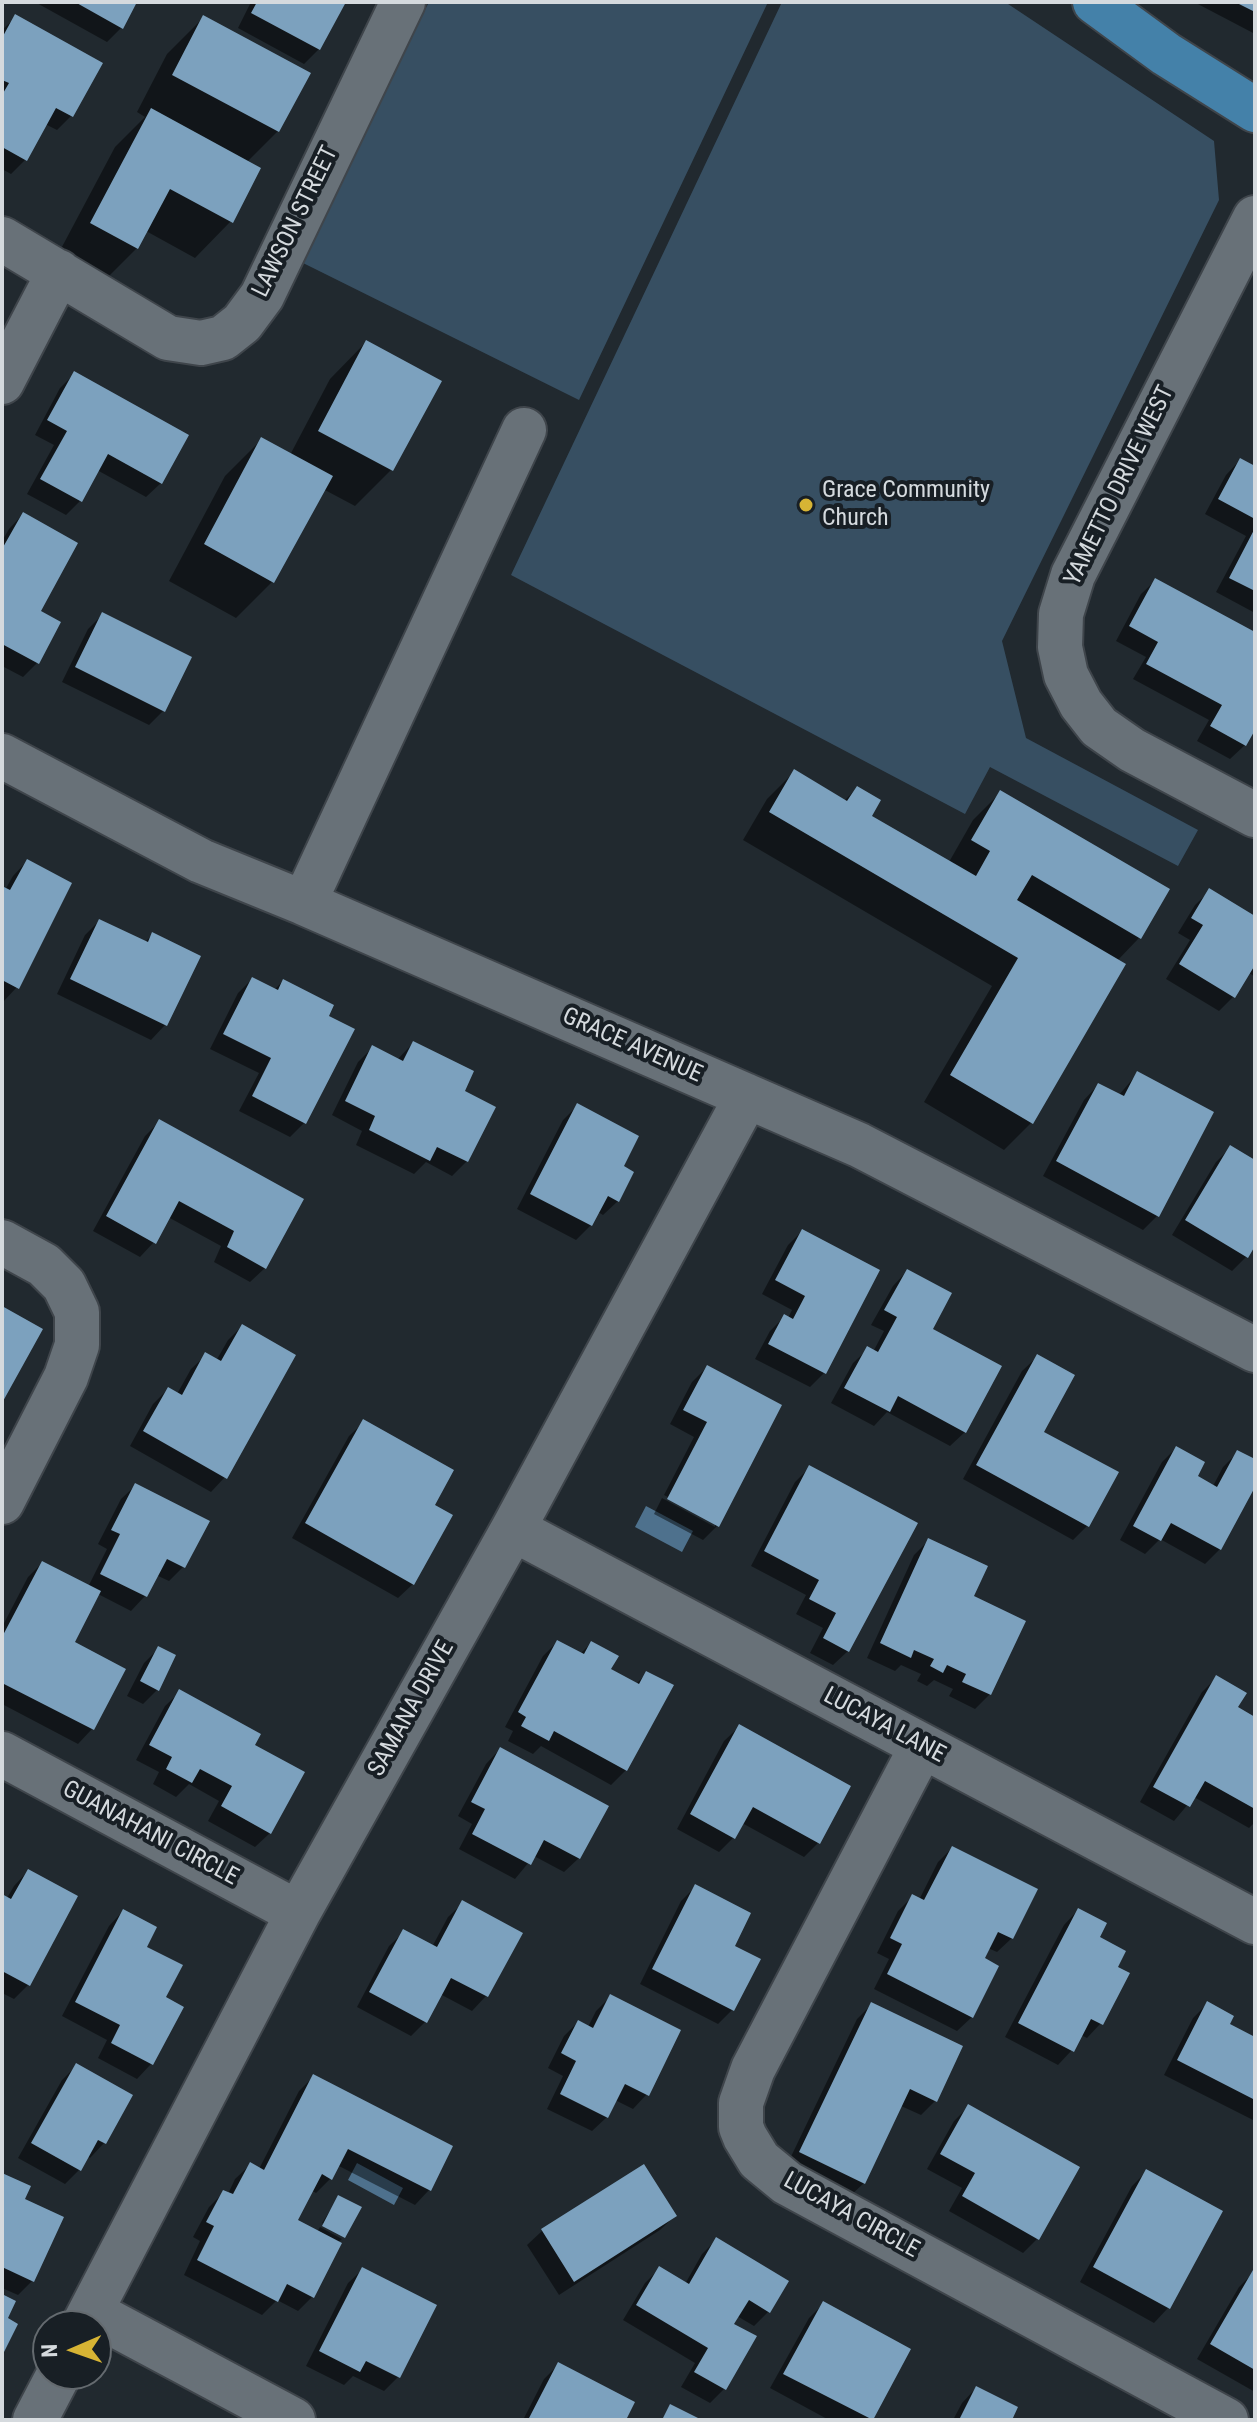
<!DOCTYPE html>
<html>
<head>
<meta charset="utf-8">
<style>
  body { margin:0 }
  #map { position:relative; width:1257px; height:2422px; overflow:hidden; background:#21292f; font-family:"Roboto Condensed",sans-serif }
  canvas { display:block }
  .frame { position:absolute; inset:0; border:4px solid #d5dade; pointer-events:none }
  .north { position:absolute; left:32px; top:2310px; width:80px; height:80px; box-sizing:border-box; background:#181f25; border:2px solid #646a6f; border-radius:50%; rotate:268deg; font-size:22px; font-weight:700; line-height:32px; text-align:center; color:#d5dade }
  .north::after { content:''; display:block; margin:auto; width:28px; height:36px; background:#d7b434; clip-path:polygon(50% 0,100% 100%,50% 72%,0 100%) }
</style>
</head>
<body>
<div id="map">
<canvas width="1257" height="2422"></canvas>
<div class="frame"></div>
<div class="north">N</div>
</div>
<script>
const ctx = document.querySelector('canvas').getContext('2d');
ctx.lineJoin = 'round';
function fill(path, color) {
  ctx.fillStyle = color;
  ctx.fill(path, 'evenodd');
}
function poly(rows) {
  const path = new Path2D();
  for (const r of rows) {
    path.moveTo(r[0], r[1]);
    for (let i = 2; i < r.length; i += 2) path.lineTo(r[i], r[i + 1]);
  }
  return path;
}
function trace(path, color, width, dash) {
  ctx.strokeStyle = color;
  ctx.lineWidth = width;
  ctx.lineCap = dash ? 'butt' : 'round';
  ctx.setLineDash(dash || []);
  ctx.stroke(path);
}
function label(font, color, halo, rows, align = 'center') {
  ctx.font = font + ' "Roboto Condensed",sans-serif';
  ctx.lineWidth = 8;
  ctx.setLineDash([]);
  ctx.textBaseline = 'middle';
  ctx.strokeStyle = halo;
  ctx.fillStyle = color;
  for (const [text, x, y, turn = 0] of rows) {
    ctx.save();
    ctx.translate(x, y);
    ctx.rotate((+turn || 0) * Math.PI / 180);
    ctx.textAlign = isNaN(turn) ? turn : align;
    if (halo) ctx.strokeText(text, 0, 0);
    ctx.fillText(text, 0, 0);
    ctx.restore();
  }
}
const green = poly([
  [429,2,768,2,579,400,299,261],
  [782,2,1005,2,1214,141,1219,200,1002,641,1026,738,1198,830,1178,866,990,767,965,814,511,575]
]);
const water = poly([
  [646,1506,693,1531,682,1552,635,1527],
  [357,2163,403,2188,394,2205,348,2180]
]);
const shadow = poly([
  [35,2,135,2,121,28,107,42],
  [251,2,344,2,319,49,304,64,238,28],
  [1194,2,1255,2,1255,34],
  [16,17,71,116,57,130,45,124,25,160,11,174,2,169,2,30],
  [203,18,278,131,247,162,231,221,195,258,146,231,137,248,100,285,55,260,115,147,145,117,137,112,167,54],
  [366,342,391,470,355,506,323,489,272,582,236,618,169,581,225,476,261,440,290,455,330,379],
  [75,373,161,483,146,497,97,470,80,501,66,515,27,494,54,445,35,435,60,388],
  [1240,460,1255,468,1255,613,1216,592,1246,536,1205,514,1226,475],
  [23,514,38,612,37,663,23,677,2,666,2,541,9,529],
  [1156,580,1255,634,1255,726,1245,745,1230,759,1197,741,1209,720,1133,679,1146,657,1116,641,1141,594],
  [102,615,164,710,149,725,62,682,88,629],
  [795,771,844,801,857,788,870,816,949,862,973,820,1000,793,1139,938,1117,961,1032,1122,1004,1150,924,1102,992,986,743,840,767,799],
  [27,861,17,987,3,1002,2,888,5,890,13,876],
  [1210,891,1255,918,1255,977,1248,972,1233,997,1219,1011,1166,979,1190,940,1178,933,1195,905],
  [99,921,144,943,153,934,198,956,165,1025,151,1040,57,994,85,935],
  [252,979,274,990,283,981,305,1122,290,1137,239,1111,259,1073,210,1049,238,993],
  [413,1043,462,1092,467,1161,452,1176,426,1162,414,1174,356,1145,362,1131,332,1115,358,1062,372,1048,397,1060],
  [1137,1074,1157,1216,1143,1230,1043,1176,1084,1100,1098,1085,1118,1096],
  [577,1106,621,1167,618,1201,603,1215,598,1212,591,1225,576,1240,517,1209,563,1120],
  [159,1122,265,1268,250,1282,214,1262,221,1246,168,1217,154,1242,140,1257,93,1231,145,1136],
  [1230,1148,1255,1163,1255,1242,1246,1257,1232,1271,1172,1235,1216,1162],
  [802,1231,824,1373,810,1387,755,1359,770,1331,784,1317,788,1318,792,1310,762,1294,788,1245],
  [907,1271,965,1432,950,1446,887,1412,874,1426,831,1403,853,1363,868,1349,873,1352,884,1331,871,1325,893,1286],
  [242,1326,225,1477,211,1492,130,1446,153,1404,168,1389,177,1394,191,1369,206,1355,216,1361,228,1340],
  [1037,1357,1041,1433,1088,1525,1073,1540,963,1479,1022,1371],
  [707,1367,717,1526,703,1540,654,1514,662,1498,715,1527,715,1522,664,1495,694,1437,670,1424,692,1382],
  [364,1422,433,1506,413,1584,398,1598,292,1538,349,1436],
  [1176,1448,1195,1477,1213,1486,1223,1467,1238,1452,1255,1462,1255,1483,1220,1549,1205,1564,1160,1539,1145,1554,1120,1540,1162,1462],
  [810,1467,848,1651,833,1665,810,1653,823,1628,796,1614,806,1595,751,1566,795,1482],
  [136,1485,183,1567,169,1581,156,1575,145,1596,131,1611,98,1594,72,1643,123,1670,92,1729,78,1744,2,1704,2,1627,28,1577,42,1563,88,1587,107,1549,98,1544,121,1499],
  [929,1540,971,1597,990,1694,975,1709,949,1696,953,1689,934,1680,927,1686,917,1681,921,1674,901,1665,895,1671,867,1658,914,1555],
  [557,1642,580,1654,591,1643,609,1669,636,1684,647,1673,626,1770,611,1785,541,1746,533,1754,508,1741,513,1731,505,1727,543,1656],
  [159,1648,157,1690,143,1704,127,1696,144,1663],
  [1216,1678,1235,1708,1255,1719,1255,1822,1249,1828,1194,1797,1174,1821,1140,1802,1202,1692],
  [180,1692,252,1746,270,1833,255,1847,208,1821,219,1801,189,1784,176,1797,153,1784,159,1772,136,1760,165,1706],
  [739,1727,818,1843,804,1857,742,1823,733,1838,719,1852,677,1829,724,1741],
  [500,1749,579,1858,564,1872,534,1856,515,1879,459,1849,472,1824,458,1816,486,1764],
  [952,1848,1012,1938,997,1952,988,1948,983,1959,972,2017,957,2031,874,1989,889,1959,877,1953,898,1911,912,1897,919,1900,938,1862],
  [28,1871,28,1985,14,1999,2,1993,2,1896,7,1898,14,1886],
  [696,1886,732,1947,732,2010,718,2024,640,1984,681,1901],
  [463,1903,520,1934,486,1996,472,2011,440,1994,425,2022,411,2036,357,2007,389,1946,404,1932,432,1947,448,1917],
  [1078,1910,1115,1968,1101,2023,1087,2038,1081,2035,1072,2050,1058,2065,1005,2037,1064,1925],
  [123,1911,145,1947,163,1998,181,2008,151,2064,137,2079,98,2058,107,2040,62,2016,109,1926],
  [610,1997,647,2094,633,2109,615,2100,607,2117,592,2131,547,2109,563,2076,548,2068,564,2036,578,2022,588,2027,596,2011],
  [872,2004,935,2101,921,2115,901,2106,864,2183,849,2197,786,2167,857,2019],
  [1207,2004,1227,2025,1252,2038,1255,2032,1255,2121,1164,2075,1193,2018],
  [76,2066,130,2096,104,2143,90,2158,87,2156,79,2170,65,2184,18,2158,62,2080],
  [314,2076,451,2147,429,2190,415,2205,337,2165,331,2178,316,2193,311,2190,295,2221,317,2232,320,2227,342,2239,337,2243,312,2297,298,2311,277,2300,262,2315,184,2275,200,2241,193,2237,209,2207,224,2192,228,2194,235,2179,250,2165,259,2169,299,2091],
  [968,2107,1037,2239,1023,2253,949,2211,962,2188,927,2169,954,2121],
  [643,2166,675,2216,660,2230,559,2295,527,2245,542,2231],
  [1147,2171,1220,2212,1168,2308,1154,2323,1080,2282,1132,2186],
  [2,2175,22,2200,32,2281,18,2295,2,2288],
  [339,2197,344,2236,322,2223],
  [716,2240,769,2311,754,2326,737,2316,732,2325,754,2337,724,2389,710,2403,681,2387,695,2363,623,2320,645,2283,660,2268,685,2284,702,2254],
  [363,2269,398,2377,384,2391,353,2376,344,2385,306,2366,348,2283],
  [1253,2273,1255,2274,1255,2392,1197,2359,1239,2287],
  [823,2304,909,2350,871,2420,829,2420,770,2388,809,2318],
  [558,2365,624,2420,523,2420,544,2379],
  [976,2388,1010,2420,953,2420,962,2403]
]);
const building = poly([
  [75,2,137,2,123,29],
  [257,2,346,2,320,50,251,13],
  [1235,2,1255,2,1255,12],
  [15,14,103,63,73,117,56,108,27,161,2,147,2,95,9,83,2,80,2,38],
  [203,15,311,73,279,132,172,75],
  [151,108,261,168,233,223,170,189,138,249,90,223],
  [366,340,442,381,393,471,318,431],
  [74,371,189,435,162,484,108,454,82,502,40,479,67,431,47,420],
  [261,437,333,476,274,583,204,544],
  [1240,458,1255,466,1255,519,1218,499],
  [23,512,78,543,41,611,61,622,39,664,2,644,2,549],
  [1255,528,1255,591,1229,578],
  [1155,578,1255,632,1255,730,1246,746,1210,726,1222,705,1146,664,1158,642,1129,626],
  [102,612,192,657,165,712,75,667],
  [794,769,847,801,857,786,881,800,872,816,976,876,990,851,971,840,1000,790,1170,889,1141,939,1032,875,1017,900,1126,964,1033,1124,950,1075,1018,958,769,812],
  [27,859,72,883,19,989,2,980,2,886,10,890],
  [1209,888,1255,916,1255,965,1235,998,1179,964,1203,925,1191,918],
  [99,919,148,942,152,932,201,956,167,1026,70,979],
  [252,977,278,990,283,979,334,1005,329,1016,355,1029,306,1124,252,1096,271,1058,223,1034],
  [413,1041,474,1071,465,1091,496,1107,468,1162,437,1147,430,1161,369,1130,375,1116,345,1101,372,1045,403,1061],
  [1137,1071,1214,1112,1159,1217,1056,1161,1098,1083,1124,1096],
  [577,1103,639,1136,624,1166,634,1172,619,1202,608,1196,592,1226,530,1194],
  [159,1119,304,1199,266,1269,227,1247,234,1231,179,1201,156,1244,106,1216],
  [1230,1145,1255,1160,1255,1246,1248,1258,1185,1220],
  [802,1229,880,1270,826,1374,768,1344,784,1314,793,1319,805,1296,775,1280],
  [907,1269,952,1293,933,1329,1002,1366,966,1433,898,1396,890,1412,844,1388,867,1346,878,1352,897,1317,884,1310],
  [2,1306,43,1329,2,1403],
  [242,1324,296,1355,227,1479,143,1431,168,1387,182,1395,205,1352,221,1361],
  [1037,1354,1075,1375,1044,1432,1119,1472,1089,1527,976,1465],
  [707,1365,782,1405,719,1527,667,1499,707,1422,683,1410],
  [363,1419,454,1470,435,1505,453,1515,414,1585,305,1523],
  [1176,1446,1205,1462,1198,1476,1217,1487,1237,1450,1255,1459,1255,1487,1221,1550,1171,1523,1161,1541,1133,1526],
  [809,1465,918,1523,849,1652,823,1638,836,1613,809,1599,819,1580,764,1551],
  [135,1483,210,1521,185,1568,167,1559,147,1597,100,1574,120,1534,111,1530],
  [928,1538,988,1566,974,1596,1026,1621,991,1695,962,1682,966,1674,947,1665,943,1673,930,1666,934,1659,914,1650,911,1658,880,1643],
  [42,1561,101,1591,75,1642,126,1669,94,1730,2,1683,2,1637],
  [557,1640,584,1654,591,1641,619,1656,611,1669,639,1684,646,1671,674,1685,627,1771,554,1731,549,1741,521,1726,526,1717,518,1712],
  [158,1646,176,1655,159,1691,140,1681],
  [1216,1675,1247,1693,1238,1707,1255,1717,1255,1809,1205,1781,1190,1807,1153,1787],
  [179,1689,261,1734,255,1745,305,1772,271,1834,221,1806,232,1786,200,1769,192,1783,166,1769,172,1757,149,1745],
  [739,1724,851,1786,820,1844,753,1807,735,1839,690,1814],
  [500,1747,609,1806,580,1859,544,1840,531,1865,472,1834,485,1809,471,1802],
  [952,1846,1038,1889,1013,1939,998,1932,985,1958,999,1966,973,2018,887,1974,902,1944,890,1938,912,1894,924,1900],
  [28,1869,78,1896,30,1986,2,1971,2,1894,11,1899],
  [695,1884,751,1913,735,1946,761,1959,734,2011,652,1969],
  [462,1900,523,1933,488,1997,451,1978,427,2023,369,1992,403,1929,437,1947],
  [1078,1908,1107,1923,1100,1937,1126,1951,1118,1967,1130,1973,1103,2025,1091,2019,1074,2052,1018,2023],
  [123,1909,157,1927,147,1947,183,1965,166,1997,184,2007,153,2065,111,2043,120,2025,75,2002],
  [610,1994,681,2030,649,2096,625,2084,608,2118,560,2094,576,2061,561,2053,578,2020,593,2028],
  [1207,2001,1234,2016,1230,2024,1255,2037,1255,2100,1177,2060],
  [871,2002,963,2046,937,2102,910,2089,865,2184,799,2152],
  [76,2063,133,2095,106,2144,98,2140,81,2171,31,2143],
  [313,2074,453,2146,431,2191,348,2149,332,2180,322,2174,298,2220,342,2243,314,2298,287,2284,278,2302,197,2260,214,2226,206,2222,223,2190,233,2194,250,2162,264,2170],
  [968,2104,1080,2167,1039,2240,962,2196,975,2173,940,2154],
  [644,2164,677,2216,574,2282,541,2229],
  [1146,2169,1223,2211,1170,2309,1093,2267],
  [2,2173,31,2186,25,2199,64,2217,34,2282,2,2267],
  [338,2195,362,2207,345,2238,322,2226],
  [716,2237,789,2281,770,2313,749,2300,734,2324,757,2336,726,2390,694,2372,708,2348,636,2305,659,2266,689,2284],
  [362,2267,437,2305,400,2378,366,2361,360,2372,319,2351],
  [1253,2270,1255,2272,1255,2370,1210,2344],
  [2,2294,16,2301,8,2318,18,2324,2,2356],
  [823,2301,911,2349,873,2420,783,2374],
  [558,2362,635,2402,626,2420,528,2420],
  [976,2386,1018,2407,1012,2420,959,2420],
  [670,2404,702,2420,662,2420]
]);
const minor = poly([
  [1255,218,1073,575,1061,614,1060,647,1066,675,1081,704,1099,727,1132,750,1255,815],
  [2,239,168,338,201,343,223,338,242,323,262,296,403,2],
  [2,382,59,272],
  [2,756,201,861,304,903,859,1145,1255,1350],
  [304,903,524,430],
  [2,1242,44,1265,64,1285,77,1312,77,1345,66,1377,2,1502],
  [513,1529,1255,1922],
  [922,1746,753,2069,741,2103,741,2127,745,2137,759,2160,787,2183,1226,2420],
  [2,1754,298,1913],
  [91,2312,293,2420],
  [83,2326,298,1913,513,1529,747,1096],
  [35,2420,59,2374]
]);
const major = poly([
  [1095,2,1166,54,1255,110]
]);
const markers = [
  [806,505,8,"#d7b434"]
];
const streetNames = [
  ["LAWSON STREET",296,222,-64],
  ["YAMETTO DRIVE WEST",1120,486,-64],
  ["GRACE AVENUE",632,1046,24],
  ["SAMANA DRIVE",412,1709,-61],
  ["LUCAYA LANE",884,1726,28],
  ["GUANAHANI CIRCLE",150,1834,28],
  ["LUCAYA CIRCLE",851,2216,29]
];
const poiNames = [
  ["Grace Community",822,491],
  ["Church",822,519]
];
fill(green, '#374f62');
fill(water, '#4e718d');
fill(shadow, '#0007');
fill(building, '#7ca1be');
trace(minor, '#3f454b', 48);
trace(major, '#3f454b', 48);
trace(minor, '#687178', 44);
trace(major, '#4481a9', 44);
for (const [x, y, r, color] of markers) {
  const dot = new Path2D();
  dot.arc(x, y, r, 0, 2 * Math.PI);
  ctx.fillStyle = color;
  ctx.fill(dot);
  trace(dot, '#181f25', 3);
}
label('24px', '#d5dade', '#181f25', streetNames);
label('24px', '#d5dade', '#181f25', poiNames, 'left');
</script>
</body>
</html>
